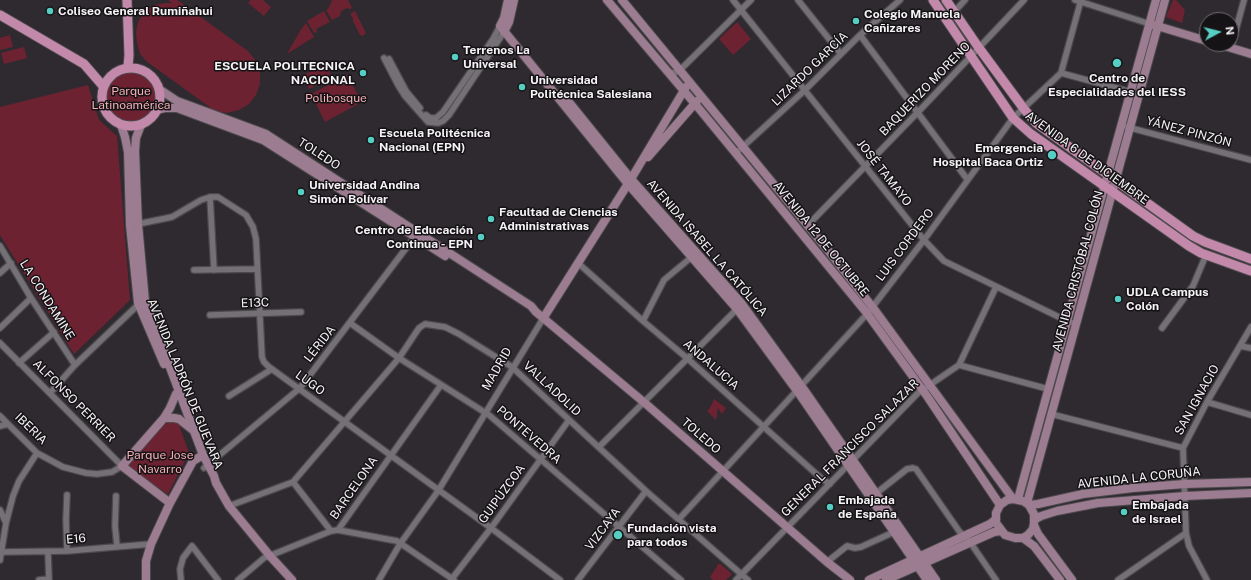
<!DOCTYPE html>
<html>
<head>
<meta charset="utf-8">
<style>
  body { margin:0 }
  #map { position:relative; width:1251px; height:580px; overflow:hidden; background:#2e2a2f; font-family:"Public Sans",sans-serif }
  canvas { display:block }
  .north { position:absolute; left:1199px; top:12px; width:40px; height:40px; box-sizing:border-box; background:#151315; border:1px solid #6f6d6f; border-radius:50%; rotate:83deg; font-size:11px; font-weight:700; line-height:16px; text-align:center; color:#f6f3f6 }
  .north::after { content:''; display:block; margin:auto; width:14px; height:18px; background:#56cec3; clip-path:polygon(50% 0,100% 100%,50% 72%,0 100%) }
</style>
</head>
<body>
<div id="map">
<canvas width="1251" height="580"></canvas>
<div class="north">N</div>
</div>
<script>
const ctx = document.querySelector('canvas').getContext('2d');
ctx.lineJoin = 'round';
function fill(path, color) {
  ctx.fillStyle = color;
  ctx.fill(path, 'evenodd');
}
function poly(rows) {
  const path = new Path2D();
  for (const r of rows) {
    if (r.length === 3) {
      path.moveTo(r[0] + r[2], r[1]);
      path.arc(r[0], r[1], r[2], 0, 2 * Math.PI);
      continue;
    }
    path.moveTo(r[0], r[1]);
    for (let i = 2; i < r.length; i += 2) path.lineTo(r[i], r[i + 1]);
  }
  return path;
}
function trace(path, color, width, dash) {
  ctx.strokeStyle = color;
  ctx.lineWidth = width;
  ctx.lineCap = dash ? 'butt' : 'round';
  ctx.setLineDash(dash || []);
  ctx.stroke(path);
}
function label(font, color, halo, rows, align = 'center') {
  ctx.font = font + ' "Public Sans",sans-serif';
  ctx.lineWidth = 3;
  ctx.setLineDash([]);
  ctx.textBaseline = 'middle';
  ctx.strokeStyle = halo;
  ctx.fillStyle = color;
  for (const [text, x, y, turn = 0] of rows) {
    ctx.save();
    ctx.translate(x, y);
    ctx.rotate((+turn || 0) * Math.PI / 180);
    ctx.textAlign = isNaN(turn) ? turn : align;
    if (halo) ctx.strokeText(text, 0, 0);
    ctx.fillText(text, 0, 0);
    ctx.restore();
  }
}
const green = poly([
  [168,0,177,0,248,51,256,61,260,72,260,84,256,95,249,104,239,110,227,113,215,111,146,61,140,54,137,43,136,32,138,22,144,12,154,5,165,3,172,3],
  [251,0,263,0,271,7,264,16,248,3],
  [332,0,348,0,352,8,350,9,347,8,341,11,340,16,332,20,326,10,328,9],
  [1173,0,1176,0,1185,10,1182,23,1166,17],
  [324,11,330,22,316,29,317,32,314,33,307,21],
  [355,11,366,33,363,36,360,35,353,21,353,18,351,16,351,13],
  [737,22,751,39,733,55,719,39],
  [306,23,314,37,287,54,300,31],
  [10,35,13,47,0,50,0,38],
  [24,47,27,58,4,64,1,53],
  [325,64,332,77,309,89,302,76],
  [131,97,26],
  [347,75,362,102,325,122,311,94],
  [88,85,99,120,117,136,130,300,74,354,0,235,0,107],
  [714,399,726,408,722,414,718,408,716,420,707,411,710,408],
  [165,421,178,422,189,453,168,494,127,468,161,424],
  [719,563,732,574,726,580,713,580,710,577]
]);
const street = poly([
  [733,0,924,240,944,261,1067,321,1076,324],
  [798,0,841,54],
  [1075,0,1150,24],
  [954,12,965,0],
  [860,35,967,179],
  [1231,48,1244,0],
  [384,58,398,85,405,96,428,122,438,123,443,121,449,115,504,32],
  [389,59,406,91,420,108],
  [668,72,675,73,680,70,751,0],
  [1061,73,1131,92],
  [426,115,430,118,436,118,443,112,493,39,500,26],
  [1127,127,1251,160],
  [736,153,805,90,860,35,900,0],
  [210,197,214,270],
  [138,224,172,217,201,200,210,197,218,197,246,215,253,227,256,239,262,357,264,362,269,367,491,528,560,580],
  [808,225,920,110,1024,0],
  [0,246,31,298,75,365],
  [578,263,643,321,688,359,822,479,830,484],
  [194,270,257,269],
  [0,273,11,263],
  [210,315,301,312],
  [643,321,664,280,694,255],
  [350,323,399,358,489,415,681,580],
  [0,328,31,298],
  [1162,328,1193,286,1206,255],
  [0,343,122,466,112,472,97,474,86,473,63,467,37,453,0,416],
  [1240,346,1251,348],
  [19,363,54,332],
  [959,365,1048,389],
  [50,393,75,365,140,303],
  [229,396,272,369],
  [1207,402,1251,415],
  [1051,414,1183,448],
  [0,426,8,424],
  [599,447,739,307],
  [204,468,300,388,416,235],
  [293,482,331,531],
  [67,495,66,520,67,551],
  [874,495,907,469,913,468,916,469,959,531,970,542,996,580],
  [116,496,115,526,117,546],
  [229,506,293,482,399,358,419,328,425,324,445,327,459,334,512,367,646,491,748,580],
  [0,510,6,523],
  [679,519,867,314,924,240,1013,118,1061,73,1081,0],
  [338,530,441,385],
  [2,552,67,551,151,544],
  [48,552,49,580],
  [0,560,6,523,13,496,19,481,37,453],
  [827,562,847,546,855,548,861,547,894,532],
  [39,580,49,579],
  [181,580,180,569,183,558,192,546,218,580],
  [238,580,264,558,331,531,338,530,397,541,454,580],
  [379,580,400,544,438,491,544,317],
  [451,580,491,528,569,420],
  [578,580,646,491],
  [736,580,918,393,959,365,996,287],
  [1118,580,1186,533],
  [1207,580,1189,546,1186,533,1183,448,1207,402,1251,327]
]);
const secondary = poly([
  [508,0,504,18,500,26,628,184,737,309,800,395,927,580],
  [607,0,701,111,866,312,927,396,1000,505],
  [622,0,827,249,874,309,1013,499],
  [1154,25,1207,41],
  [504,32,509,22,514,0],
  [1218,44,1251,54],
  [159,89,177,101,266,134,531,306,536,312,646,404,827,562,850,580],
  [564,96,631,179,742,304,805,391,936,580],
  [157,110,165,108,177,108,263,140,445,256],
  [121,125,125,137,128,152,130,225,138,303,164,364],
  [141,125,136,138,135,151,138,224,145,301,203,455,214,476,216,483,229,506,270,556,292,580],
  [648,157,697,101],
  [544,317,631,179,686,87],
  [164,418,174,418,179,419,194,431],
  [1013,499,1023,501,1029,505,1034,514,1034,523,1033,529,1028,535,1023,538,1015,538,1005,535,996,523,996,513,1000,505,1007,500,1013,499],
  [1018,499,1156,0],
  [170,503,122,466,164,418,170,408,176,394],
  [1027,503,1165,0],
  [1029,505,1038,504,1083,494,1133,488,1185,484,1251,482],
  [1034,520,1041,516,1057,511,1098,503,1185,496,1251,493],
  [1034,525,1038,534,1072,580],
  [1023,538,1034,546,1060,580],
  [146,580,146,561,151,544,170,503,193,461,203,455],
  [869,580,990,524,996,519],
  [886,580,994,532,1001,531]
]);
const primary = poly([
  [127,0,129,55,128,67],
  [933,0,1013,118,1031,134,1189,246,1201,253,1251,271],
  [946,0,979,48,1024,109,1036,123,1193,236,1205,242,1251,259],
  [0,15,84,64,103,86],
  [131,97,29]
]);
const markers = [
  [50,11,4,"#56cec3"],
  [856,21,4,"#56cec3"],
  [455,57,4,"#56cec3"],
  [1117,63,5,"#56cec3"],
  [363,73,4,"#56cec3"],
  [522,87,4,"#56cec3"],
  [371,140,4,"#56cec3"],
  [1052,155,5,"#56cec3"],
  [301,192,4,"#56cec3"],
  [491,219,4,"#56cec3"],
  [481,237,4,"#56cec3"],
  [1118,299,4,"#56cec3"],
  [830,507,4,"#56cec3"],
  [1124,512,4,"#56cec3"],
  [618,535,5,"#56cec3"]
];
const poiNames = [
  ["Coliseo General Rumiñahui",58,11],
  ["Colegio Manuela",864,14],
  ["Cañizares",864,28],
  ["Terrenos La",463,50],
  ["Universal",463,64],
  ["ESCUELA POLITECNICA",355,66,"right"],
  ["NACIONAL",355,80,"right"],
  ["Centro de",1117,78,"center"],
  ["Especialidades del IESS",1117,92,"center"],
  ["Universidad",530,80],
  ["Politécnica Salesiana",530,94],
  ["Escuela Politécnica",379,133],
  ["Nacional (EPN)",379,147],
  ["Emergencia",1043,148,"right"],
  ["Hospital Baca Ortiz",1043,162,"right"],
  ["Universidad Andina",309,185],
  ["Simón Bolívar",309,199],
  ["Facultad de Ciencias",499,212],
  ["Administrativas",499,226],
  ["Centro de Educación",473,230,"right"],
  ["Continua - EPN",473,244,"right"],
  ["UDLA Campus",1126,292],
  ["Colón",1126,306],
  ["Embajada",838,500],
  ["de España",838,514],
  ["Embajada",1132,505],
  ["de Israel",1132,519],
  ["Fundación vista",627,528],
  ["para todos",627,542]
];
const streetNames = [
  ["LIZARDO GARCÍA",810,69,-44],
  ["BAQUERIZO MORENO",925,89,-46],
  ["YÁNEZ PINZÓN",1189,132,15],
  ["TOLEDO",319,154,33],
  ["AVENIDA 6 DE DICIEMBRE",1087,158,36],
  ["JOSÉ TAMAYO",884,173,52],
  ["AVENIDA 12 DE OCTUBRE",821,239,51],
  ["LUIS CORDERO",905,245,-53],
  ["AVENIDA ISABEL LA CATÓLICA",707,248,49],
  ["AVENIDA CRISTÓBAL COLÓN",1078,271,-75],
  ["LA CONDAMINE",47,300,58],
  ["E13C",255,303,-2],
  ["LÉRIDA",320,344,-52],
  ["ANDALUCIA",711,365,41],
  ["MADRID",497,369,-60],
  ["LUGO",310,383,36],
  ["AVENIDA LADRÓN DE GUEVARA",185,384,68],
  ["VALLADOLID",552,389,43],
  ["SAN IGNACIO",1197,400,-61],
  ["ALFONSO PERRIER",74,401,45],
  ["IBERIA",31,429,44],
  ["PONTEVEDRA",529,435,41],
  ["TOLEDO",701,436,41],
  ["GENERAL FRANCISCO SALAZAR",850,448,-45],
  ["AVENIDA LA CORUÑA",1139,478,-6],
  ["BARCELONA",354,488,-55],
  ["GUIPÚZCOA",502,494,-54],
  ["VIZCAYA",603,529,-53],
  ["E16",76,539,-5]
];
const parkNames = [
  ["Parque",131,91],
  ["Latinoamérica",131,105],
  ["Polibosque",336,98],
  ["Parque Jose",160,455],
  ["Navarro",160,469]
];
fill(green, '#6d2232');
trace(street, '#4c494d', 8);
trace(secondary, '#4c494d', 10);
trace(primary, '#4c494d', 11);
trace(street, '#757076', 5.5);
trace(secondary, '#9c7c90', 8);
trace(primary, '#c289ab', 9);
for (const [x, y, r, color] of markers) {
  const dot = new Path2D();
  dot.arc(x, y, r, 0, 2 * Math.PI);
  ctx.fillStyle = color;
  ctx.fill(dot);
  trace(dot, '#151315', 1.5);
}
label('bold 12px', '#f6f3f6', '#151315', poiNames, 'left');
label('12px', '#f6f3f6', '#151315', streetNames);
label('12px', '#f4aeb6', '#151315', parkNames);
</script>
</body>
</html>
